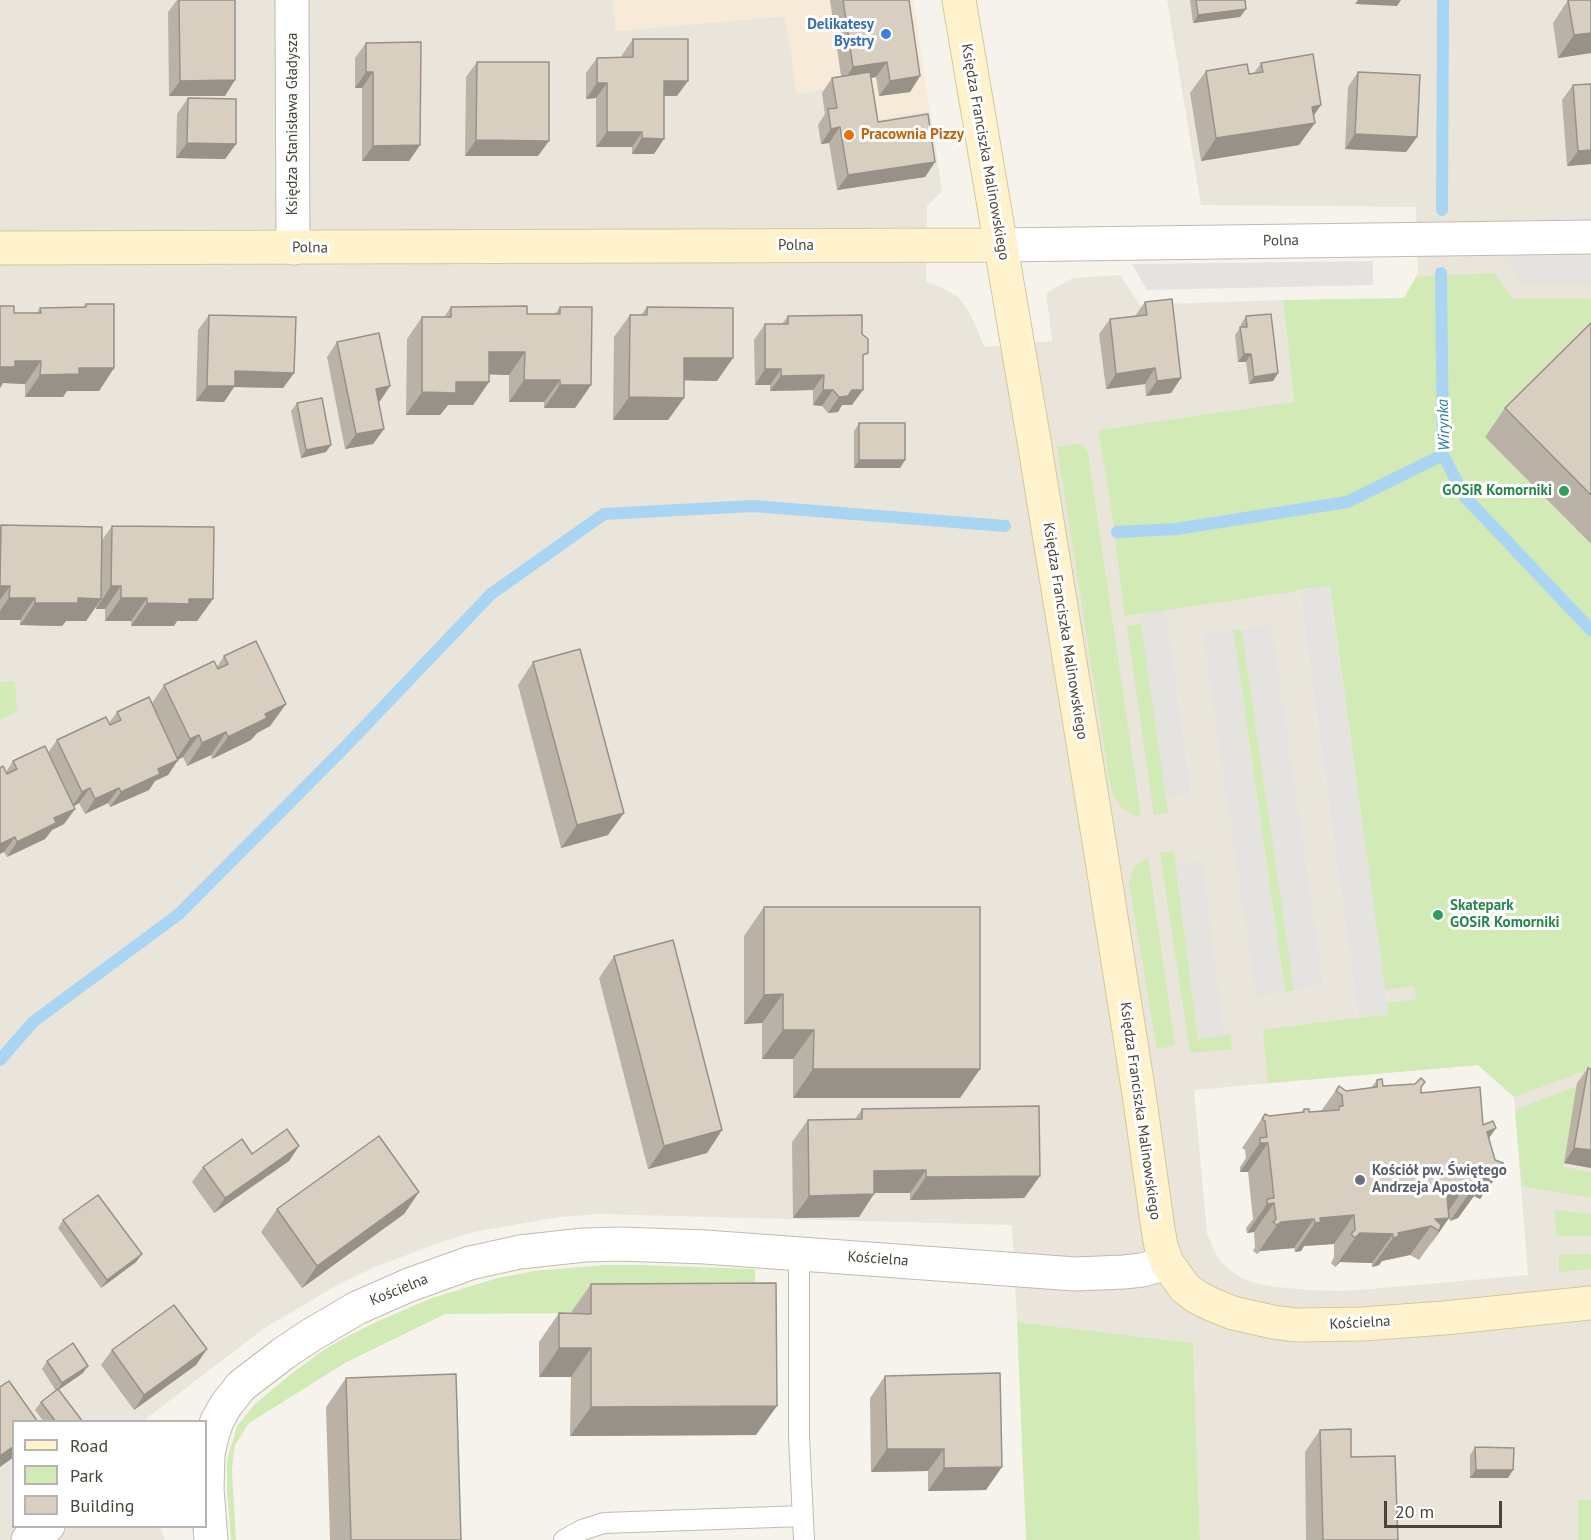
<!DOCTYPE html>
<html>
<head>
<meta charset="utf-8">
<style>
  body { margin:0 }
  #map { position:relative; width:1591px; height:1540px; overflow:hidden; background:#f6f3ec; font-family:"PT Sans",sans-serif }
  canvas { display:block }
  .legend { position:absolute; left:12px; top:1420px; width:195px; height:108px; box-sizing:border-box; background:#fff; border:2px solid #b7b4b0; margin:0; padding:8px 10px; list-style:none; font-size:18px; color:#4b4439 }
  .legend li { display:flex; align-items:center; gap:12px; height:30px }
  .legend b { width:30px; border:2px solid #b7b4b0 }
  .scale { position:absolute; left:1384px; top:1501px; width:118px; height:27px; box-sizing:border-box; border:3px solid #4b4439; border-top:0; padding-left:8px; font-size:18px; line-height:21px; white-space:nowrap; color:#4b4439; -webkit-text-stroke:4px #fff; paint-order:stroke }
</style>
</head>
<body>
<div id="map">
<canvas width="1591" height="1540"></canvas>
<ul class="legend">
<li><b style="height:8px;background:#fff3cd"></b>Road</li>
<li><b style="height:16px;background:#d2eab5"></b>Park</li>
<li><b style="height:16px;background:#d8cfc1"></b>Building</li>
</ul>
<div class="scale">20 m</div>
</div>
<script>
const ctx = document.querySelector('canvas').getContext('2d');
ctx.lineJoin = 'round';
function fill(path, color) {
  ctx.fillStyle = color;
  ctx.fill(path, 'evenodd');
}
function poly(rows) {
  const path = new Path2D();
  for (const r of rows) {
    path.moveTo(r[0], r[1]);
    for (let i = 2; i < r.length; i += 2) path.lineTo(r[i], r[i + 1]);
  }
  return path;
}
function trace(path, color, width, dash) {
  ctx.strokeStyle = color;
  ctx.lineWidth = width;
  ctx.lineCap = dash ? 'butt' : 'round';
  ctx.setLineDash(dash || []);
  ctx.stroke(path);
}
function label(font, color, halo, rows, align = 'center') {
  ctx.font = font + ' "PT Sans",sans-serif';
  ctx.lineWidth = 6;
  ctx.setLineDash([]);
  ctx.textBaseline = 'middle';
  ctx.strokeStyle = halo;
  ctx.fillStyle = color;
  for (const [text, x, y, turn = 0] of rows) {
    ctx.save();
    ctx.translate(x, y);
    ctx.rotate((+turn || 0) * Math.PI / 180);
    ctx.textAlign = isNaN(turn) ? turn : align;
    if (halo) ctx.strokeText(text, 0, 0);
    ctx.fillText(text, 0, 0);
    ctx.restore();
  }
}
const residential = poly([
  [0,0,614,0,616,31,786,16,866,83,872,120,930,111,942,191,927,206,926,281,944,289,958,297,968,310,975,324,984,347,1052,341,1046,293,1073,278,1120,275,1140,305,1283,300,1294,403,1098,430,1113,513,1305,500,1404,298,1418,273,1416,207,1201,205,1167,0,1591,0,1591,1540,1200,1540,1193,1343,1017,1322,1012,1225,599,1214,559,1217,474,1232,441,1242,375,1267,339,1284,263,1329,143,1421,14,1422,14,1526,120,1526,122,1529,125,1527,160,1527,165,1540,0,1540],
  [1329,586,1389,1014,1358,1018,1299,590],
  [1166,611,1192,792,1167,797],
  [1272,626,1324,986,1295,990,1242,630],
  [1233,631,1285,991,1285,992,1203,636],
  [1394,844,1482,996,1417,1005],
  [1202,860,1198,1039,1176,863],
  [1478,1065,1514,1097,1528,1275,1371,1289,1338,1291,1306,1290,1277,1287,1258,1284,1242,1278,1228,1269,1218,1258,1207,1234,1194,1090]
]);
const commercial = poly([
  [614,0,913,0,930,111,872,121,865,83,797,94,785,16,615,31]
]);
const green = poly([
  [1494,273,1513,299,1591,299,1591,344,1485,437,1591,545,1591,1074,1579,1073,1514,1097,1478,1065,1268,1083,1263,1030,1388,1014,1387,1003,1416,999,1414,986,1385,990,1330,586,1125,616,1112,513,1098,430,1294,402,1283,300,1404,298,1416,277],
  [1077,444,1082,445,1088,453,1141,816,1135,816,1122,808,1113,794,1110,783,1057,447],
  [1141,623,1166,797,1168,813,1154,815,1127,626],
  [1233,630,1242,630,1294,990,1285,992],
  [15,681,17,712,0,720,0,682],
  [1174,851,1198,1039,1230,1034,1232,1049,1190,1053,1160,853],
  [1148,858,1175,1045,1157,1049,1129,883,1133,869,1137,864],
  [1577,1086,1563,1167,1591,1172,1591,1198,1522,1186,1515,1110],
  [1555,1210,1591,1214,1591,1236,1556,1236],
  [1591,1254,1591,1269,1559,1272,1559,1255],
  [605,1265,639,1265,755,1269,756,1312,445,1314,345,1363,249,1423,235,1445,233,1458,232,1472,236,1540,231,1540,227,1491,227,1460,237,1426,256,1403,295,1371,324,1350,350,1335,376,1322,432,1298,498,1278,534,1271],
  [1017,1322,1193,1343,1200,1540,1026,1540],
  [1578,1500,1591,1500,1591,1540,1578,1540]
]);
const parking = poly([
  [1504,256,1591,256,1591,283,1522,283],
  [1373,261,1373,285,1147,290,1132,264],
  [1329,586,1389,1014,1358,1018,1299,589],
  [1166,610,1192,793,1166,797,1140,614],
  [1272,625,1324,986,1294,990,1242,630],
  [1233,630,1285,992,1256,996,1203,635],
  [1202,860,1224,1036,1198,1039,1176,863]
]);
const stream = poly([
  [1442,210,1443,0],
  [1441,273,1443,455,1465,497,1591,630],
  [1117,532,1176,529,1347,502,1443,455],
  [0,1060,33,1022,179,914,346,746,491,594,604,514,753,506,1005,526]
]);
const lane = poly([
  [799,1254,799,1437,804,1540],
  [564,1540,582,1530,604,1523,803,1516]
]);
const street = poly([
  [292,0,293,248],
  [1001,245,1591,237],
  [28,1540,48,1526],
  [211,1540,207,1489,208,1454,212,1436,217,1421,226,1405,241,1386,284,1353,311,1335,357,1308,409,1285,470,1263,520,1252,584,1245,621,1244,705,1247,1075,1274,1124,1272,1142,1270,1167,1263]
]);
const secondary = poly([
  [959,0,1034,441,1099,841,1139,1094,1158,1229,1161,1246,1167,1263,1185,1288,1197,1297,1213,1305,1233,1313,1273,1322,1296,1325,1362,1324,1444,1318,1591,1303],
  [0,248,1001,245]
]);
const wall = poly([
  [177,0,235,0,225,96,169,96,168,12],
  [830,0,909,0,920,76,910,92,879,96,876,77,871,78,878,122,935,162,925,177,837,190,829,143,821,144,818,125,825,114,822,93,832,78,841,76],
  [1190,0,1245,0,1246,9,1240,17,1193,23],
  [1568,0,1591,0,1591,53,1558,58,1553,23],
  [633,39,677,96,664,96,654,154,632,154,632,147,596,147,596,98,586,99,586,73,597,58,622,57,622,55],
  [366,43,420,145,409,161,362,161,362,88,355,88,355,58],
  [477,62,538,156,465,156,466,77],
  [1261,63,1314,116,1299,145,1201,161,1190,93,1206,71,1249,74,1254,73],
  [1358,72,1417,137,1406,152,1345,149,1348,87],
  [1573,85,1591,164,1567,166,1562,100],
  [188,98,236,144,225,159,176,158,177,114],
  [1145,302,1181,378,1171,393,1146,396,1145,384,1106,389,1099,334,1110,319,1135,316],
  [86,304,114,368,99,391,67,391,63,397,25,397,25,384,3,383,0,388,0,306,14,313,37,313,40,308,83,307],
  [451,307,527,314,555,314,560,307,591,385,575,408,544,408,544,402,509,402,509,375,489,374,489,382,473,405,448,405,440,415,406,415,407,339,422,317,444,317],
  [647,307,717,381,684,380,668,420,613,420,614,337,630,315,641,315],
  [209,315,294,373,283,388,234,387,224,402,196,401,198,330],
  [788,316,863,361,852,405,842,405,838,412,828,413,822,406,813,405,813,390,770,391,770,385,755,385,754,340,765,324,782,324],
  [1246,316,1278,373,1273,381,1249,384,1246,362,1238,362,1235,335,1241,327,1241,324],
  [1591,323,1591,544,1485,437,1505,408],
  [337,342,390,386,380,401,378,402,384,429,373,444,345,449,327,357],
  [297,403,326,452,301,458,291,411],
  [859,423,905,460,900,468,854,468,854,431],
  [1,525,102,540,112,526,213,599,197,621,177,621,174,626,131,626,131,621,105,621,105,609,96,609,96,607,86,621,66,621,62,626,20,625,20,620,0,620,0,527],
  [224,656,286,704,270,726,257,733,251,740,212,759,211,755,187,766,183,757,178,760,168,775,155,781,149,790,110,807,108,803,85,814,79,803,74,806,75,809,64,824,52,830,45,839,7,857,4,852,6,772,13,761,48,753,57,740,109,723,117,712,152,703,164,685,217,667],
  [533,662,608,835,561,848,518,685],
  [764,907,980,1069,960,1098,793,1098,793,1059,762,1059,762,1023,744,1024,744,936],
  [614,956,722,1130,707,1153,648,1169,599,978],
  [1588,1068,1591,1069,1591,1168,1564,1163,1577,1083],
  [1377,1080,1383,1086,1415,1084,1425,1082,1421,1088,1421,1093,1483,1125,1489,1138,1495,1160,1501,1170,1480,1199,1474,1196,1458,1218,1450,1221,1449,1218,1419,1260,1410,1255,1382,1261,1379,1265,1372,1267,1372,1263,1340,1262,1335,1267,1331,1263,1334,1257,1334,1244,1304,1246,1301,1251,1295,1252,1294,1248,1260,1251,1257,1254,1253,1251,1255,1247,1254,1232,1247,1233,1246,1228,1253,1219,1248,1172,1240,1172,1240,1167,1246,1158,1245,1150,1242,1148,1265,1114,1269,1116,1301,1113,1304,1109,1309,1112,1321,1111,1339,1086,1346,1091,1371,1088],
  [862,1109,1040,1176,1024,1198,910,1200,910,1193,874,1193,859,1217,793,1218,792,1142,808,1120,855,1119],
  [299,1146,289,1161,214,1213,192,1182,203,1167,252,1154],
  [419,1192,404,1214,302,1288,261,1232,277,1209],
  [63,1220,142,1254,136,1262,101,1288,58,1228],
  [591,1284,756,1435,570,1436,571,1377,539,1377,539,1342,559,1313,570,1314],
  [207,1349,196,1365,134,1410,101,1365,112,1350],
  [47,1361,83,1373,58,1390,83,1422,44,1422,35,1410,41,1402,56,1391,42,1369],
  [885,1376,986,1490,928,1491,928,1471,871,1472,870,1398],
  [346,1378,461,1540,330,1540,326,1407],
  [1320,1430,1351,1457,1398,1540,1306,1540,1305,1452],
  [1475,1447,1508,1478,1470,1478,1470,1455]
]);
const shadedWall = poly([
  [1358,0,1401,0,1397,6,1355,4],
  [1246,9,1240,17,1193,23,1198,15],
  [1591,33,1591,53,1558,58,1574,35],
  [887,62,876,77,842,83,853,67],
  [366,72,373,72,362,88,355,88],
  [920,76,910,92,879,96,890,81],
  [235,80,225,96,169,96,180,81],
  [664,81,688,81,677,96,653,96],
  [597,83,607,83,596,98,586,99],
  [1321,105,1308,124,1315,123,1299,145,1201,161,1216,138,1312,107],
  [840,127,829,143,821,144,831,129],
  [607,132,642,132,632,147,596,147],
  [1355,134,1417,137,1406,152,1345,149],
  [642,138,664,139,654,154,632,154],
  [476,140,549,141,538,156,465,156],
  [187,143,236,144,225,159,176,158],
  [420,145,409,161,362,161,373,146],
  [1591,150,1591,164,1567,166,1578,151],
  [935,162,925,177,837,190,848,175],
  [489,352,525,352,509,375,474,374],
  [1244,354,1251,354,1246,362,1238,362],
  [684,358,733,358,717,381,668,380],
  [15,361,41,361,25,384,3,383,0,388,0,367],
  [79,368,114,368,99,391,67,391,63,397,25,397,40,375],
  [1155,368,1145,384,1106,389,1116,374],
  [765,369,781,369,770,385,755,385],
  [235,371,294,373,283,388,234,387,224,402,196,401,207,386],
  [1278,373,1273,381,1249,384,1254,377],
  [824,375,813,390,770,391,781,376],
  [1181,378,1171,393,1146,396,1157,381],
  [524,380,560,380,544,402,509,402],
  [456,382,489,382,473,405,448,405,440,415,406,415,422,392],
  [560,385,591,385,575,408,544,408],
  [390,386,380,401,365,404,376,389],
  [823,390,833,390,822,406,813,405],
  [852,390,863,390,852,405,842,405,838,412,828,413,839,397],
  [629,397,684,398,668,420,613,420],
  [384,429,373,444,345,449,356,434],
  [331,445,326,452,301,458,306,450],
  [859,460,905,460,900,468,854,468],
  [0,586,10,586,0,600],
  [111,586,121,586,105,609,96,609],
  [9,598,35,598,20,620,0,620,0,611],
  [78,598,101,599,86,621,66,621,62,626,20,625,35,603],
  [121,598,147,598,131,621,105,621],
  [189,599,213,599,197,621,177,621,174,626,131,626,147,603],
  [286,704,270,726,257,733,251,740,212,759,228,737,265,714],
  [226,732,211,755,187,766,202,743],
  [199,735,183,757,177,760,178,760,168,775,155,781,149,790,110,807,121,792,158,769,175,761,190,739],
  [90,788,79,803,71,808,82,792],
  [119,788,108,803,85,814,95,799],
  [75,809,64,824,52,830,45,839,7,857,17,842,54,818],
  [624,813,608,835,561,848,577,825],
  [15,837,4,852,0,854,0,844],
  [783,994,762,1023,744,1024,764,995],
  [783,1030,814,1030,793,1059,762,1059],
  [813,1069,980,1069,960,1098,793,1098],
  [1496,1128,1476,1157,1487,1132],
  [722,1130,707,1153,648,1169,664,1146],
  [1260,1143,1268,1143,1248,1172,1240,1172],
  [299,1146,289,1161,214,1213,225,1198],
  [1574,1148,1591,1150,1591,1168,1564,1163],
  [1492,1167,1501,1170,1480,1199,1474,1196,1458,1218,1450,1221,1470,1192,1475,1181],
  [926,1170,910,1193,859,1193,874,1171],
  [1040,1176,1024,1198,910,1200,926,1177],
  [1467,1184,1447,1213,1446,1186],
  [419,1192,404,1214,302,1288,317,1266],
  [874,1194,859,1217,793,1218,809,1196],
  [1274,1203,1254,1232,1247,1233,1267,1204],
  [1354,1215,1334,1244,1304,1246,1301,1251,1295,1252,1315,1223,1320,1218],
  [1449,1218,1429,1247,1439,1231,1431,1226,1410,1255,1382,1261,1379,1265,1372,1267,1393,1238,1398,1233,1435,1219],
  [1314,1219,1294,1248,1260,1251,1257,1254,1277,1225,1281,1222],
  [1360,1233,1393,1234,1372,1263,1340,1262,1335,1267,1355,1238],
  [142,1254,136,1262,101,1288,107,1280],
  [559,1348,591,1348,571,1377,539,1377],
  [207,1349,196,1365,134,1410,144,1395],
  [88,1366,83,1373,57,1391,62,1383],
  [777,1406,756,1435,570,1436,591,1407],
  [14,1446,14,1457,0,1467,0,1456],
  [887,1449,944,1449,928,1471,871,1472],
  [1002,1467,986,1490,928,1491,944,1468],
  [1476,1470,1513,1470,1508,1478,1470,1478]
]);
const building = poly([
  [179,0,235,0,235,80,180,81,179,0],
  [843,0,909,0,920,76,890,81,887,62,853,67,843,0],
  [1196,0,1245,0,1246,9,1198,15,1196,0],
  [1568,0,1591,0,1591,33,1574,35,1568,0],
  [633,39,688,39,688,81,664,81,664,139,642,138,642,132,607,132,607,83,597,83,597,58,633,57,633,39],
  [421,42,420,145,373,146,373,72,366,72,366,43,421,42],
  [1313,54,1321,105,1312,107,1315,123,1216,138,1206,71,1247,64,1249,74,1263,72,1261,63,1313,54],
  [477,62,549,62,549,141,476,140,477,62],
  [870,72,878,122,928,114,935,162,848,175,840,127,831,129,828,109,837,108,832,78,870,72],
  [1358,72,1420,75,1417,137,1355,134,1358,72],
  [1591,84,1591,150,1578,151,1573,85,1591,84],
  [188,98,236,99,236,144,187,143,188,98],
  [1172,299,1181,378,1157,381,1155,368,1116,374,1110,319,1147,315,1145,302,1172,299],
  [86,304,114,304,114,368,79,368,79,374,40,375,41,361,15,361,15,367,0,367,0,306,14,306,14,313,41,313,40,308,86,307,86,304],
  [527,306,527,314,560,314,560,307,592,307,591,385,560,385,560,380,524,380,525,352,489,352,489,382,456,382,456,393,422,392,422,317,451,317,451,307,527,306],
  [647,307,733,308,733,358,684,358,684,398,629,397,630,315,647,315,647,307],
  [1271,314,1278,373,1254,377,1251,354,1244,354,1240,327,1247,327,1246,316,1271,314],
  [209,315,296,317,294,373,235,371,235,386,207,386,209,315],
  [862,315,862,334,868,339,868,353,863,355,863,390,852,390,848,396,839,397,833,390,823,390,824,375,781,376,781,369,765,369,765,324,788,324,788,316,862,315],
  [1591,323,1591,495,1505,408,1591,323],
  [379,333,390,386,376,389,384,429,356,434,337,342,379,333],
  [322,398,331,445,306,450,297,403,322,398],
  [859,423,905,423,905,460,859,460,859,423],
  [1,525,102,527,101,599,78,598,78,603,35,603,35,598,9,598,10,586,0,586,1,525],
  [112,526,214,527,213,599,189,599,189,604,147,603,147,598,121,598,121,586,111,586,112,526],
  [256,641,286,704,265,714,267,718,228,737,226,732,202,743,199,735,190,739,164,685,214,661,218,669,228,664,224,656,256,641],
  [580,649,624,813,577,825,533,662,580,649],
  [149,697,178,760,158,769,160,774,121,792,119,788,95,799,90,788,82,792,57,740,106,717,110,725,121,720,117,712,149,697],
  [45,746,75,809,54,818,56,823,17,842,15,837,0,844,0,768,3,766,7,774,17,769,13,761,45,746],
  [764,907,980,907,980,1069,813,1069,814,1030,783,1030,783,994,764,995,764,907],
  [673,940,722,1130,664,1146,614,956,673,940],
  [1588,1068,1591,1069,1591,1150,1574,1148,1588,1068],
  [1421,1078,1425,1082,1421,1087,1421,1093,1480,1087,1483,1125,1493,1121,1496,1128,1487,1132,1495,1160,1503,1163,1501,1170,1492,1167,1475,1181,1478,1189,1470,1192,1467,1184,1446,1186,1449,1218,1435,1219,1441,1225,1439,1231,1431,1226,1398,1233,1399,1236,1393,1238,1393,1234,1360,1233,1355,1238,1351,1234,1355,1230,1354,1215,1320,1218,1321,1222,1315,1223,1314,1219,1281,1222,1277,1225,1273,1222,1276,1219,1274,1203,1267,1204,1267,1199,1274,1198,1268,1143,1260,1143,1260,1138,1267,1137,1265,1121,1262,1119,1265,1114,1269,1116,1304,1112,1304,1109,1309,1109,1309,1112,1339,1110,1339,1106,1343,1106,1342,1095,1336,1091,1339,1086,1346,1091,1377,1087,1377,1080,1382,1079,1383,1086,1415,1084,1421,1078],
  [1039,1106,1040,1176,926,1177,926,1170,874,1171,874,1194,809,1196,808,1120,862,1119,862,1109,1039,1106],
  [287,1129,299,1146,225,1198,203,1167,242,1139,252,1154,287,1129],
  [379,1136,419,1192,317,1266,277,1209,379,1136],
  [98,1195,142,1254,107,1280,63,1220,98,1195],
  [776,1283,777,1406,591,1407,591,1348,559,1348,559,1313,591,1314,591,1284,776,1283],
  [174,1305,207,1349,144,1395,112,1350,174,1305],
  [73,1343,88,1366,62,1383,47,1361,73,1343],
  [1000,1373,1002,1467,944,1468,944,1449,887,1449,885,1376,1000,1373],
  [456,1374,461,1540,351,1540,346,1378,456,1374],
  [9,1381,38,1422,14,1422,14,1446,0,1456,0,1387,9,1381],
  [58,1389,83,1422,56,1422,41,1402,58,1389],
  [1351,1429,1351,1457,1395,1456,1398,1540,1323,1540,1320,1430,1351,1429],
  [1475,1447,1514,1448,1513,1470,1476,1470,1475,1447]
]);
const markers = [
  [886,34,6,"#3f7fe0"],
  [849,135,6,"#e8710a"],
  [1564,491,6,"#2e9e5b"],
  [1438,915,6,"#2e9e5b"],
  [1360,1180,6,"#6b7280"]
];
const shopNames = [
  ["Delikatesy",874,25],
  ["Bystry",874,42]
];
const streetNames = [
  ["Księdza Stanisława Gładysza",293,124,-90],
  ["Księdza Franciszka Malinowskiego",985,152,80],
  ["Polna",1281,241,-1],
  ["Polna",796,246],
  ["Polna",310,248,1],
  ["Księdza Franciszka Malinowskiego",1065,631,81],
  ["Księdza Franciszka Malinowskiego",1140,1111,82],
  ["Kościelna",878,1259,4],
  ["Kościelna",399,1290,-22],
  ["Kościelna",1360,1323,-3]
];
const foodNames = [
  ["Pracownia Pizzy",861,135]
];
const leisureNames = [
  ["GOSiR Komorniki",1552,491],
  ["Skatepark",1450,906,"left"],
  ["GOSiR Komorniki",1450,923,"left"]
];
const worshipNames = [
  ["Kościół pw. Świętego",1372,1171],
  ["Andrzeja Apostoła",1372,1188]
];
const waterNames = [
  ["Wirynka",1444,425,-92]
];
fill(residential, '#eae5da');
fill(commercial, '#f7ead8');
fill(green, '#d2eab5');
fill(parking, '#e5e3e0');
trace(stream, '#a9d4f2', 12);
trace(lane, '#c2bbae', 22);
trace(street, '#c2bbae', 35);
trace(secondary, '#d6c79b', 35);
trace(lane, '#fff', 20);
trace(street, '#fff', 33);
trace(secondary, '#fff3cd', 33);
fill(wall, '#bab2a6');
fill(shadedWall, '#979187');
fill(building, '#d8cfc1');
trace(building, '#979187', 1.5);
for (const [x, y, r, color] of markers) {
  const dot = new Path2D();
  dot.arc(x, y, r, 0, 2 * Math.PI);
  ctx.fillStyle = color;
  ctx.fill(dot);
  trace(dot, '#fff', 2);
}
label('bold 15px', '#366cbe', '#fff', shopNames, 'right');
label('15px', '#4b4439', '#fff', streetNames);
label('bold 15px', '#c56008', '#fff', foodNames, 'left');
label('bold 15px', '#27864d', '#fff', leisureNames, 'right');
label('bold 15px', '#5b616d', '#fff', worshipNames, 'left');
label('italic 16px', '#2e7ab2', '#fff', waterNames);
</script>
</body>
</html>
